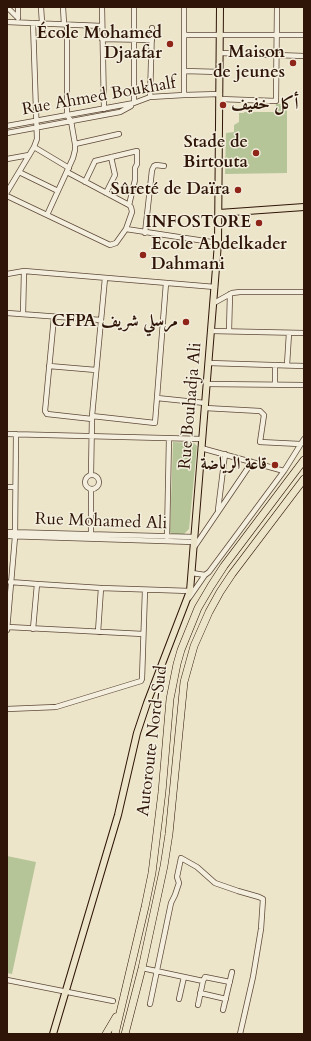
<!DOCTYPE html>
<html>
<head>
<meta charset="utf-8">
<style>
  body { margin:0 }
  #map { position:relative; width:311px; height:1041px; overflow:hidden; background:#ece5ca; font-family:Cardo,serif }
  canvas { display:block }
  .frame { position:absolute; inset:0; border:8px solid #2f1507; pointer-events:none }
</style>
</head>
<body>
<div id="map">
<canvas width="311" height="1041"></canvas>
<div class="frame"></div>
</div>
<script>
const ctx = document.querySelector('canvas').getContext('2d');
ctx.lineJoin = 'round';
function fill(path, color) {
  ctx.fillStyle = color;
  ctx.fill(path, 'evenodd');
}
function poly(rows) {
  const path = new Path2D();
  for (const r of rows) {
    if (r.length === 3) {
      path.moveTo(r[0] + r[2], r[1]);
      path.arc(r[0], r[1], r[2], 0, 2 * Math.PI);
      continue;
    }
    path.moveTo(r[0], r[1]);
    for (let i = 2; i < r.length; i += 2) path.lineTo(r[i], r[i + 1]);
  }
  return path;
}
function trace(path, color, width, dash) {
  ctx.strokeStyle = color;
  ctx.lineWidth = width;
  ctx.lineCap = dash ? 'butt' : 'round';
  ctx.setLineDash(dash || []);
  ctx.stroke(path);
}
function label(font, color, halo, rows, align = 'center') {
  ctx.font = font + ' Cardo,Amiri,serif';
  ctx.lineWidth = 3;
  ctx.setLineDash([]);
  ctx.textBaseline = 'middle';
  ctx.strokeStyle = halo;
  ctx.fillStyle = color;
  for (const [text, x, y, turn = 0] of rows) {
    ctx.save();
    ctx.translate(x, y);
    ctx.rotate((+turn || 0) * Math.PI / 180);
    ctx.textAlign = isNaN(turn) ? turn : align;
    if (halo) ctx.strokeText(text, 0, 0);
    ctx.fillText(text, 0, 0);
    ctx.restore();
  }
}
const green = poly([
  [276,104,287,104,287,173,225,174,226,133,234,132,234,125,239,122,239,113,244,113,244,112,275,112],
  [173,442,194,443,197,446,189,529,184,534,179,535,172,534,170,532,170,530],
  [7,856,36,862,12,974,7,973]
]);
const minor = poly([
  [7,7,18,18],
  [18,7,18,18],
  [41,7,42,23],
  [63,7,64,24],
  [102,7,104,109],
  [134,7,134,103],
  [7,22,102,26],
  [184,35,304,35],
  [102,39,152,40],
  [220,53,304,56],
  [184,71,220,72],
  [184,95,184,7],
  [150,97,152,28],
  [219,99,276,101,277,7],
  [7,126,134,103,150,97,184,95,220,94],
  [7,133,120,112,131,106],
  [75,144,119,134],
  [34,147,69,168],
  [7,159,29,155],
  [19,172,58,191],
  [85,182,95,161,137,151,137,164,135,168,135,180,129,205],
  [7,192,34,147,37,139,33,23],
  [106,193,115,175,111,157],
  [7,196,110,245,116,243,126,229,132,212,131,207,129,205,67,172],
  [47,215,73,158,75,150,75,144,71,121,67,115,67,25],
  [126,229,218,243],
  [145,233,152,170,154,166,156,165,164,166],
  [7,274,24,271,215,287],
  [214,303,232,293,240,292,304,292],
  [7,313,101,320],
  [23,314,24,271],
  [54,317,45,411,47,414,92,419],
  [212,331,304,333],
  [229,331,230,294],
  [209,363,304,366],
  [287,365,289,333],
  [49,366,96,370],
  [207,384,304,385],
  [275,384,275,365],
  [157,398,205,403],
  [205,408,260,411,264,415,260,442,300,444],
  [92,416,155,423,166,283],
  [7,434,202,439],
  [201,448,284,471],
  [92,482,7],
  [91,475,92,416,105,278],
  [7,487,15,487],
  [218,510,225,454],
  [7,532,194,537],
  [91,534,91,490],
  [7,536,194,542],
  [167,537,169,438],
  [195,546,252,462],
  [192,573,205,575],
  [10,582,37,584,33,629],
  [37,584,101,588],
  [189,598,205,575,209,572,284,471,304,439],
  [8,627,143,634],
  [7,630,15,537,16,434],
  [98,632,101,588,190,591],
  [7,709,56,707,141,681,142,679,145,590],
  [142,968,203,981],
  [7,980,113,1001],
  [200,993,226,999],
  [179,999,184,977],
  [150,1004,171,903,175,895,179,883,177,877,181,858,197,867,215,883,238,891,259,897,263,899,261,929,253,977,240,1034],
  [198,1005,203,981,205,977,230,982],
  [223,1010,232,972]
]);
const major = poly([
  [219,213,304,207],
  [53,1034,118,815,137,733,147,703,190,591,218,243,220,7]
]);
const highway = poly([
  [106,1034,116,1017],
  [115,1034,145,907,152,873,162,792,170,699,177,664,181,650,198,608,211,586,224,566,304,460],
  [125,1034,142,968,164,866,169,834,184,682,194,646,209,612,220,592,232,574,304,479]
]);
const markers = [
  [170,44,4,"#8f2418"],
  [293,63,4,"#8f2418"],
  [223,105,4,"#8f2418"],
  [256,153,4,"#8f2418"],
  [238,190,4,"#8f2418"],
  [259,223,4,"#8f2418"],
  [143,255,4,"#8f2418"],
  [186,322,4,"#8f2418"],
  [275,465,4,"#8f2418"]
];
const poiNames = [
  ["École Mohamed",162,34],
  ["Djaafar",162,54],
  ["Maison",285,53],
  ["de jeunes",285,73],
  ["أكل خفيف",231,105,"left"],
  ["Stade de",248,143],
  ["Birtouta",248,163],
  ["Sûreté de Daïra",230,190],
  ["INFOSTORE",251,223],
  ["Ecole Abdelkader",151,245,"left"],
  ["Dahmani",151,265,"left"],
  ["CFPA مرسلي شريف",178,322],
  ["قاعة الرياضة",267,465]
];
const streetNames = [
  ["Rue Ahmed Boukhalf",99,97,-10],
  ["Rue Bouhadja Ali",191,406,-85],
  ["Rue Mohamed Ali",101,522,2],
  ["Autoroute Nord-Sud",153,741,-83]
];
fill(green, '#b6c598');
trace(minor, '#5e4938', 6);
trace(major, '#2f1507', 8);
trace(highway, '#2f1507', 8);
trace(minor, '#f3eedd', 4.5);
trace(major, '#ece5ca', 6);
trace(highway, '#ece5ca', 7);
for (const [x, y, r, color] of markers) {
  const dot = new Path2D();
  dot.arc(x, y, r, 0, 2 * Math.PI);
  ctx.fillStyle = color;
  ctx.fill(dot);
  trace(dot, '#f3eedd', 1.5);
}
label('bold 17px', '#2f1507', '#f3eedd', poiNames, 'right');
label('17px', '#2f1507', '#f3eedd', streetNames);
</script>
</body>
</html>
